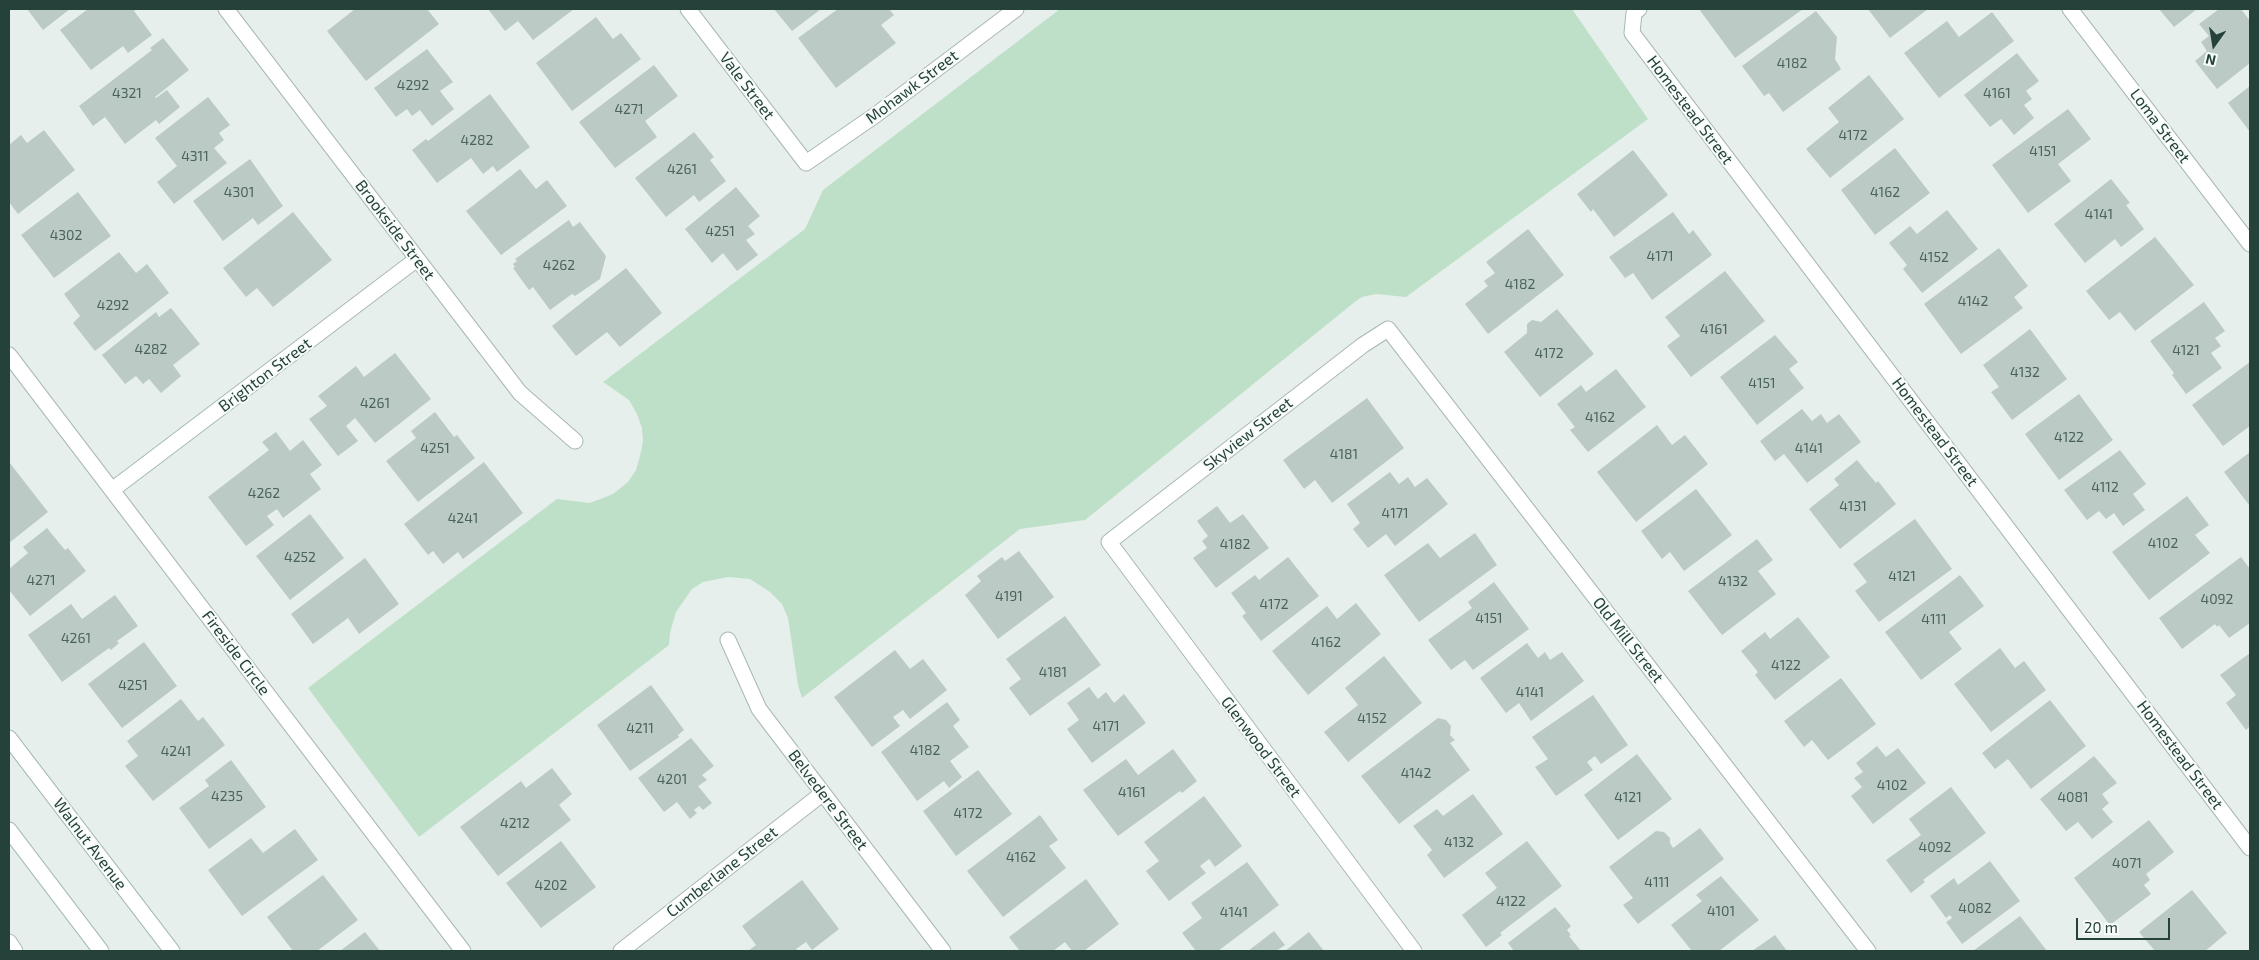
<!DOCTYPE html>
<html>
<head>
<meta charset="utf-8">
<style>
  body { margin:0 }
  #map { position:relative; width:2259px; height:960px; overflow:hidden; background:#e6efeb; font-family:"Exo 2",sans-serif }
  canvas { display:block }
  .frame { position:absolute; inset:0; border:10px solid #24423a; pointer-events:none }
  .north { position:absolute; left:2189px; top:20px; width:50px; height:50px; -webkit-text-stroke:4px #f7fbf9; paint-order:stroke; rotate:193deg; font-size:14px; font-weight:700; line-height:20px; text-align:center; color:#24423a }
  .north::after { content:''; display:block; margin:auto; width:18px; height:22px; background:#24423a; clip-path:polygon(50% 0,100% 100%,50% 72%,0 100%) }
  .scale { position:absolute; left:2076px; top:918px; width:94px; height:22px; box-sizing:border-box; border:2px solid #24423a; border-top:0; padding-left:6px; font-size:15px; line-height:18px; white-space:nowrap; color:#24423a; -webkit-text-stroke:4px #f7fbf9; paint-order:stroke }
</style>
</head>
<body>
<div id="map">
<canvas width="2259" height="960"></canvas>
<div class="frame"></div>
<div class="north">N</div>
<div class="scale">20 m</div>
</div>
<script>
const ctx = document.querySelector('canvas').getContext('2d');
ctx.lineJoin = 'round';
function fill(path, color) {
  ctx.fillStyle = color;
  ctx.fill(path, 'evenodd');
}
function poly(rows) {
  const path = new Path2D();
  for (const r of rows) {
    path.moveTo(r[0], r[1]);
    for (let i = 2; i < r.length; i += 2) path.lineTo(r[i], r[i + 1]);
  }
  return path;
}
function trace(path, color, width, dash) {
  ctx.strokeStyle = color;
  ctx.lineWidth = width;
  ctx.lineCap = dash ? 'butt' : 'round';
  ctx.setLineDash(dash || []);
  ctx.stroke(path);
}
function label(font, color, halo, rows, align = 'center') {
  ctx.font = font + ' "Exo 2",sans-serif';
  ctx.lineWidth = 4;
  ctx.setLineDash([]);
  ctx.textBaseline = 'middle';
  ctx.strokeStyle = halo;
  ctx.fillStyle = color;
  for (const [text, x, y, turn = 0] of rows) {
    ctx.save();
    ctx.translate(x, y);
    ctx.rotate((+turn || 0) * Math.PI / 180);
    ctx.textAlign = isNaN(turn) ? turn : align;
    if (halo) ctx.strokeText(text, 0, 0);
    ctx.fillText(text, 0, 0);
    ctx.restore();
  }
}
const green = poly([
  [1060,9,1572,9,1648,119,1406,297,1376,294,1362,297,1356,301,1085,520,1020,529,802,698,798,685,788,618,782,604,770,592,750,579,728,577,703,582,692,589,676,612,670,633,669,645,419,837,308,688,557,499,590,503,613,494,628,482,636,470,640,456,643,441,642,428,637,414,629,400,603,382,805,229,823,190]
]);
const building = poly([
  [27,9,70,9,43,30],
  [88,9,136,9,134,11,152,35,128,53,123,46,91,70,60,30],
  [355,9,427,9,439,24,366,81,327,31],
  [488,9,574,9,533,40,518,21,505,31],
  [774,9,821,9,792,31],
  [838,9,889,9,894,15,881,25,896,43,836,88,798,38],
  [1699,9,1803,9,1735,58],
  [1868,9,1928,9,1890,38],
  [2159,9,2197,9,2174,27],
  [2219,9,2241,9,2250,21,2250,63,2217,89,2195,61,2207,51,2201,42,2209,36,2199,24],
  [1816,11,1837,37,1835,59,1841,69,1783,112,1769,93,1764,96,1742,66],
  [1992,12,2014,41,1939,98,1904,53,1947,21,1959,37],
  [596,17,613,39,621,33,641,59,572,111,536,63],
  [163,38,189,70,155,97,156,98,167,90,180,107,159,124,156,120,125,144,105,117,93,126,79,106,152,50,150,48],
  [427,49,453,82,440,91,454,109,432,126,420,110,412,116,407,109,396,117,374,88],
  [2017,53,2039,81,2026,91,2032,99,2024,105,2034,118,2014,135,2001,119,1990,127,1964,95],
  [654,65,678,96,645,121,657,137,615,168,579,122],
  [1869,75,1904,119,1830,178,1806,149,1839,122,1828,108],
  [2250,86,2250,132,2228,103],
  [490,94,530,147,497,172,493,166,483,174,471,158,437,183,412,150,426,139,428,141],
  [208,97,230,125,219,133,224,140,214,148,227,163,174,204,157,182,177,166,155,138],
  [2068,109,2091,139,2058,164,2071,181,2028,213,1992,165],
  [44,130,75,170,18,214,9,202,9,145,21,135,27,143],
  [694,132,714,157,710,160,726,181,699,202,694,195,666,217,635,178],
  [1895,148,1930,193,1875,235,1841,190],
  [1633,150,1668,195,1614,237,1593,209,1591,212,1577,194],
  [250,159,283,206,258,225,253,218,223,241,193,201],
  [520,169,536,189,547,180,567,206,501,255,466,211],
  [2111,179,2130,203,2126,205,2144,229,2121,247,2115,239,2085,263,2054,224],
  [736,187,760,216,748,226,755,234,746,240,758,255,737,271,723,253,712,263,685,229],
  [78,192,111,236,54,278,21,235],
  [1947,210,1978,249,1922,293,1903,269,1907,265,1889,243,1910,226,1917,234],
  [293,212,332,260,273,307,257,288,246,297,223,268],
  [1673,212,1689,234,1693,230,1712,255,1652,300,1633,273,1625,278,1609,257],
  [569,220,573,227,580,222,606,256,600,279,575,296,572,294,550,310,533,287,529,290,513,268,515,267,513,264,517,261,515,259],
  [1528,229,1564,275,1488,334,1465,304,1488,286,1484,281,1495,273,1486,262],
  [2155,237,2194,285,2135,331,2120,312,2109,320,2086,291],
  [1999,248,2028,286,2014,297,2023,308,1961,354,1924,304],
  [119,252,136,273,147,264,169,293,95,351,73,323,80,316,64,294],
  [626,268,662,313,620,347,607,332,576,356,552,326],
  [1725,271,1765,321,1691,377,1667,346,1680,336,1665,317],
  [2204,302,2225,331,2215,338,2221,346,2211,353,2222,368,2186,394,2172,375,2174,373,2150,341],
  [171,308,200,344,173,365,181,376,161,393,149,379,143,384,136,376,125,384,102,355,156,312,159,317],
  [1557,309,1594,354,1540,397,1504,352,1527,333,1527,324,1532,320,1541,322],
  [2030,329,2067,379,2012,420,1991,392,1999,387,1983,365],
  [1775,335,1798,362,1789,369,1804,388,1757,425,1720,377],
  [395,353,431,399,375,443,355,418,346,426,358,441,338,456,309,419,327,406,318,396,356,366,364,377],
  [2250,362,2250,426,2223,446,2192,405],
  [1616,369,1646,407,1588,452,1570,430,1575,427,1557,404,1581,385,1586,392],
  [2079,394,2113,440,2059,480,2025,434],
  [1367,398,1404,448,1332,503,1315,480,1304,489,1283,460],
  [1802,409,1812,421,1821,414,1827,423,1839,414,1861,442,1807,483,1784,454,1775,461,1760,441],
  [435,412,454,437,457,435,475,458,418,502,386,461,416,438,411,431],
  [1657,425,1672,445,1685,435,1708,464,1636,522,1597,472],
  [276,432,290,451,303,440,322,465,310,474,321,489,283,518,277,509,267,516,274,525,246,546,208,497,269,450,262,442],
  [2120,450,2146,484,2133,494,2145,510,2123,526,2114,513,2106,519,2099,511,2087,520,2064,490],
  [2250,452,2250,504,2249,505,2224,472],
  [1857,460,1876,483,1878,481,1896,504,1840,549,1809,509,1839,485,1834,479],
  [9,462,48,512,9,543],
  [484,462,523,513,463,559,458,552,443,564,433,551,428,555,404,524],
  [1390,472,1399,484,1408,477,1415,487,1427,478,1448,504,1395,546,1386,534,1368,548,1353,529,1360,523,1347,504],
  [1696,489,1732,535,1684,571,1670,552,1662,559,1641,531],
  [2187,496,2209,525,2195,535,2210,553,2149,600,2112,552],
  [1217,506,1230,523,1243,514,1269,548,1216,588,1193,558,1207,548,1202,541,1208,536,1197,521],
  [310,514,344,558,290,600,256,556],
  [1915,519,1952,569,1879,622,1855,591,1867,582,1853,564],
  [47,528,65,550,68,548,86,571,30,616,9,590,9,569,28,553,23,547],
  [1475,533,1497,565,1419,622,1384,575,1428,543,1440,558],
  [1757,539,1773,560,1758,571,1776,594,1722,635,1688,591],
  [1019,551,1054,597,998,639,965,595,981,581,977,576,1002,557,1005,561],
  [1288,557,1319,596,1261,641,1242,616,1246,613,1231,593,1255,575,1259,580],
  [2241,557,2250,569,2249,578,2250,580,2250,623,2229,638,2219,625,2217,627,2215,624,2182,649,2159,618],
  [365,558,399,604,359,634,348,618,313,644,291,614],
  [1960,575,1984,606,1949,632,1962,649,1921,680,1885,632],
  [1494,582,1529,629,1473,670,1465,660,1451,670,1428,640,1472,608,1468,602],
  [115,595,138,626,117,641,119,643,111,650,109,648,62,682,28,635,71,604,82,619],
  [1356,603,1381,634,1308,695,1272,651,1327,606,1337,619],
  [1065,616,1101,665,1030,716,1009,688,1021,679,1006,659],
  [1798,617,1830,657,1775,700,1755,675,1758,672,1741,651,1765,632,1770,639],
  [144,642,177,686,122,728,88,684],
  [1527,643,1538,658,1545,652,1550,660,1562,652,1584,681,1531,721,1519,703,1506,713,1480,678],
  [2000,648,2015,668,2024,661,2046,690,1991,732,1954,684],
  [895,650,910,669,923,659,947,690,910,719,903,710,893,717,900,726,872,747,834,697],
  [2250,653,2250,726,2246,730,2226,703,2236,695,2220,675],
  [1384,656,1422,703,1348,762,1324,732,1358,705,1345,688],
  [1841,678,1876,724,1828,760,1812,740,1804,747,1784,721],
  [651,685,684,730,678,735,679,737,630,771,597,725],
  [1089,687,1098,699,1106,692,1114,703,1124,694,1146,723,1092,763,1067,729,1079,720,1067,703],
  [1593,695,1628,745,1601,764,1595,756,1587,762,1593,770,1556,796,1535,767,1548,759,1532,737],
  [181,699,198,721,203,717,225,745,153,801,125,766,138,756,127,741],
  [2050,700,2086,746,2031,789,2008,759,1995,769,1982,753],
  [947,702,960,720,953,726,969,747,950,761,962,777,949,788,944,781,917,801,881,752],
  [1438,718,1446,720,1451,726,1450,735,1455,740,1450,743,1470,770,1399,824,1361,776],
  [691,738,714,766,702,775,707,780,698,786,712,803,703,810,699,806,694,810,697,813,690,819,677,802,664,812,638,778],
  [1877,746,1886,757,1898,748,1926,783,1873,824,1851,796,1862,787,1854,778,1863,772,1856,763],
  [1173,749,1197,781,1182,793,1180,791,1118,836,1083,790,1126,759,1138,775],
  [1637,754,1672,799,1618,840,1584,795],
  [2094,756,2117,783,2102,794,2109,803,2102,809,2113,822,2092,839,2078,822,2066,831,2040,799],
  [231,760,266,807,209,849,179,808,209,786,205,780],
  [552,768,572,794,559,805,571,820,498,876,460,827,521,781,526,788],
  [978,770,1012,814,956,856,923,811],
  [1951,787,1986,833,1923,880,1925,882,1911,893,1886,860,1921,835,1909,819],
  [1473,794,1503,834,1444,878,1427,855,1432,850,1413,826,1437,809,1443,816],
  [1204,796,1242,846,1215,867,1209,859,1200,866,1206,873,1169,901,1146,871,1159,861,1144,842],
  [1040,815,1058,840,1049,846,1066,868,1003,917,967,871],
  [2149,820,2174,852,2146,874,2150,880,2144,885,2151,894,2110,925,2074,878],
  [1700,828,1724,859,1638,924,1623,905,1633,898,1609,867,1656,831,1664,832,1670,838,1670,843,1673,848],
  [295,829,318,860,242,916,208,870,251,838,263,853],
  [561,841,596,887,541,928,506,883],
  [1527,841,1562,886,1500,933,1502,935,1486,947,1462,915,1497,888,1485,873],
  [1990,861,2020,901,1962,944,1946,922,1952,918,1950,915,1946,918,1930,896,1954,878,1958,885],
  [1247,862,1279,905,1218,951,1196,951,1182,933,1202,918,1191,903],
  [323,875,358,920,317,951,293,951,267,917],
  [1721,876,1759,920,1719,951,1692,951,1671,925,1702,901,1696,895],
  [1086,879,1119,924,1084,951,1072,951,1065,942,1053,951,1020,951,1009,937],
  [802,880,839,929,812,950,806,942,796,949,798,951,748,951,756,945,742,926],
  [2192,890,2227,933,2205,951,2155,951,2139,932],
  [1555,907,1571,926,1567,930,1571,935,1569,936,1581,951,1514,951,1508,943],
  [2020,916,2047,951,1973,951],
  [1274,931,1285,945,1276,951,1248,951],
  [365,932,380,951,340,951],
  [1309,932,1324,951,1285,951],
  [1775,935,1787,951,1752,951]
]);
const minor = poly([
  [226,9,520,393,575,441],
  [688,9,806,163,877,114,1016,9],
  [1639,9,1634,13,1632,33,2250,848],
  [2070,9,2250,244],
  [9,355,463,951],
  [112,490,417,259],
  [728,640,759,709,943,951],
  [9,942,15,951],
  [621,951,823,793],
  [1414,951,1109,542,1363,345,1388,329,1868,951]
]);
const secondary = poly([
  [9,738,172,951],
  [9,830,101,951]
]);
const numberNames = [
  ["4182",1792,63],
  ["4292",413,85],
  ["4321",127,93],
  ["4161",1997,93],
  ["4271",629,109],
  ["4172",1853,135],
  ["4282",477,140],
  ["4151",2043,151],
  ["4311",195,156],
  ["4261",682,169],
  ["4301",239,192],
  ["4162",1885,192],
  ["4141",2099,214],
  ["4251",720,231],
  ["4302",66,235],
  ["4171",1660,256],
  ["4152",1934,257],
  ["4262",559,265],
  ["4182",1520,284],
  ["4142",1973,301],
  ["4292",113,305],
  ["4161",1714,329],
  ["4282",151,349],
  ["4121",2186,350],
  ["4172",1549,353],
  ["4132",2025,372],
  ["4151",1762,383],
  ["4261",375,403],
  ["4162",1600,417],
  ["4122",2069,437],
  ["4251",435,448],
  ["4141",1809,448],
  ["4181",1344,454],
  ["4112",2105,487],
  ["4262",264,493],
  ["4131",1853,506],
  ["4171",1395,513],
  ["4241",463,518],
  ["4102",2163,543],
  ["4182",1235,544],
  ["4252",300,557],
  ["4121",1902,576],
  ["4271",41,580],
  ["4132",1733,581],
  ["4191",1009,596],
  ["4092",2217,599],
  ["4172",1274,604],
  ["4151",1489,618],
  ["4111",1934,619],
  ["4261",76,638],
  ["4162",1326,642],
  ["4122",1786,665],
  ["4181",1053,672],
  ["4251",133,685],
  ["4141",1530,692],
  ["4152",1372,718],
  ["4171",1106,726],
  ["4211",640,728],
  ["4182",925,750],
  ["4241",176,751],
  ["4142",1416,773],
  ["4201",672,779],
  ["4102",1892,785],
  ["4161",1132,792],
  ["4235",227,796],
  ["4121",1628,797],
  ["4081",2073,797],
  ["4172",968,813],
  ["4212",515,823],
  ["4132",1459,842],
  ["4092",1935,847],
  ["4162",1021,857],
  ["4071",2127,863],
  ["4111",1657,882],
  ["4202",551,885],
  ["4122",1511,901],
  ["4082",1975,908],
  ["4101",1721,911],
  ["4141",1234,912]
];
const streetNames = [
  ["Vale Street",747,86,53],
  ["Mohawk Street",912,87,-37],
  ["Homestead Street",1690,110,53],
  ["Loma Street",2160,126,53],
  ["Brookside Street",395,230,53],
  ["Brighton Street",265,375,-37],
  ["Homestead Street",1935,432,53],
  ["Skyview Street",1248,434,-38],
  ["Old Mill Street",1628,640,52],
  ["Fireside Circle",236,653,53],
  ["Glenwood Street",1261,747,53],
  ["Homestead Street",2180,755,53],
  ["Belvedere Street",828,800,53],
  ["Walnut Avenue",90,844,53],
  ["Cumberlane Street",722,872,-38]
];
fill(green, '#bfe0c8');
fill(building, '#bbcac4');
trace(minor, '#a8b8b2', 17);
trace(secondary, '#a4bbb3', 17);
trace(minor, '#fff', 15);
trace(secondary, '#fff', 15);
label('14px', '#4a645c', null, numberNames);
label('16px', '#24423a', '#f7fbf9', streetNames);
</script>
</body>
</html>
